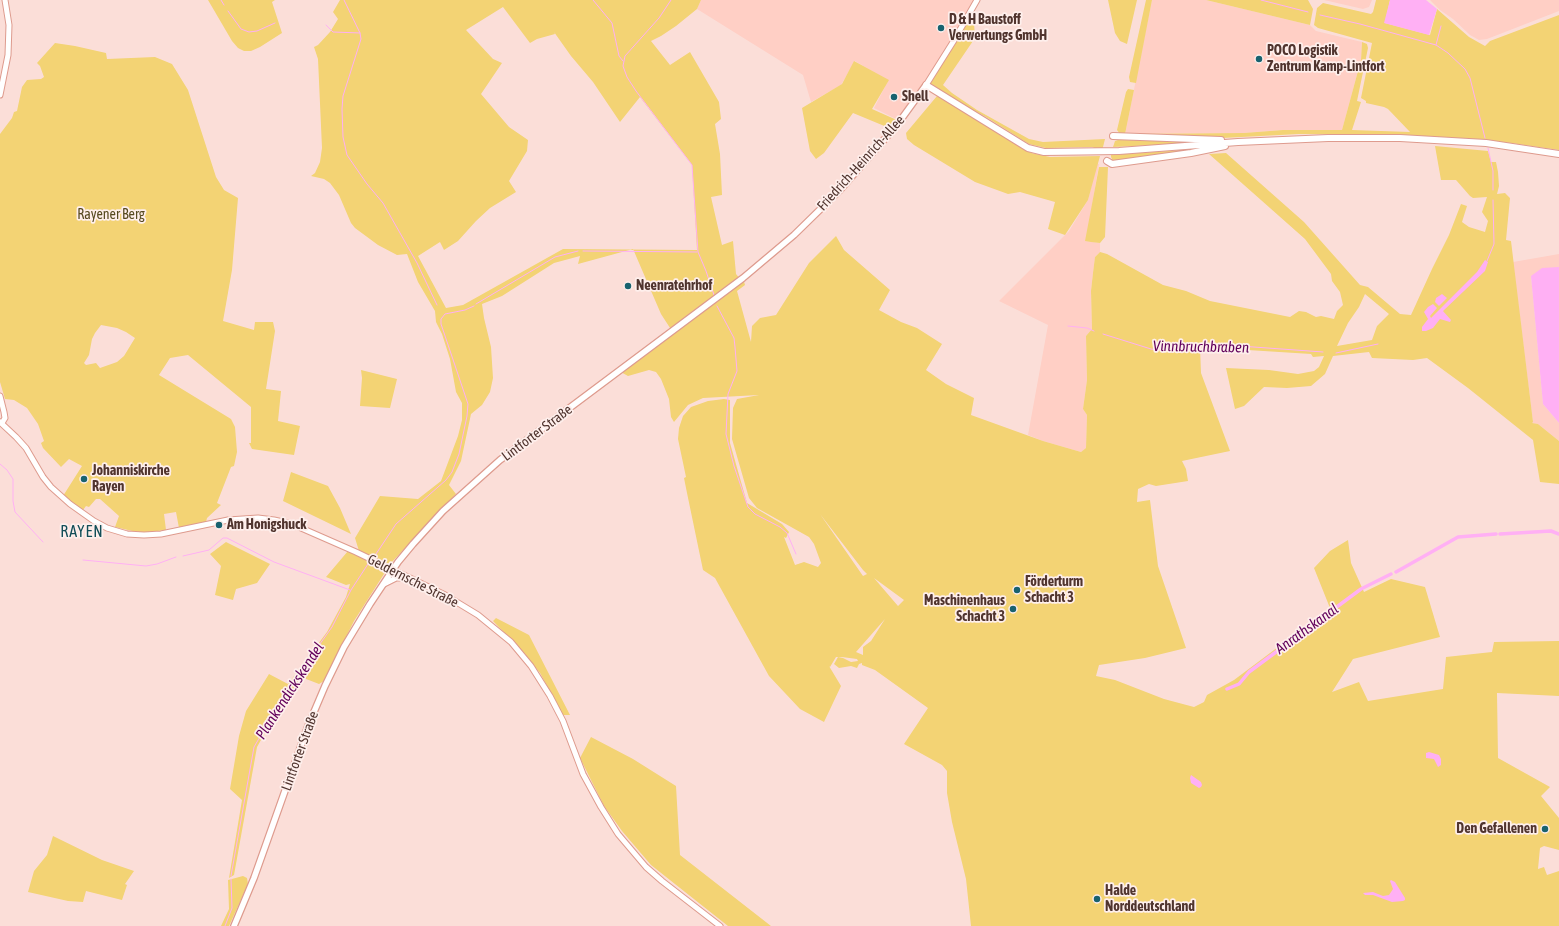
<!DOCTYPE html>
<html>
<head>
<meta charset="utf-8">
<style>
  body { margin:0 }
  canvas { display:block; background:#fbded8 }
</style>
</head>
<body>
<canvas width="1559" height="926"></canvas>
<script>
const ctx = document.querySelector('canvas').getContext('2d');
ctx.lineJoin = 'round';
function fill(path, color) {
  ctx.fillStyle = color;
  ctx.fill(path, 'evenodd');
}
function poly(rows) {
  const path = new Path2D();
  for (const r of rows) {
    path.moveTo(r[0], r[1]);
    for (let i = 2; i < r.length; i += 2) path.lineTo(r[i], r[i + 1]);
  }
  return path;
}
function trace(path, color, width, dash) {
  ctx.strokeStyle = color;
  ctx.lineWidth = width;
  ctx.lineCap = dash ? 'butt' : 'round';
  ctx.setLineDash(dash || []);
  ctx.stroke(path);
}
function label(font, color, halo, rows, align = 'center') {
  ctx.font = font + ' "Asap Condensed",sans-serif';
  ctx.lineWidth = 3.5;
  ctx.setLineDash([]);
  ctx.textBaseline = 'middle';
  ctx.strokeStyle = halo;
  ctx.fillStyle = color;
  for (const [text, x, y, turn = 0] of rows) {
    ctx.save();
    ctx.translate(x, y);
    ctx.rotate((+turn || 0) * Math.PI / 180);
    ctx.textAlign = isNaN(turn) ? turn : align;
    if (halo) ctx.strokeText(text, 0, 0);
    ctx.fillText(text, 0, 0);
    ctx.restore();
  }
}
const built = poly([
  [701,0,977,0,900,121,874,108,888,81,855,61,841,85,811,102,803,75,697,9],
  [1152,0,1206,0,1310,25,1316,31,1362,42,1361,60,1342,130,1283,130,1244,133,1125,134],
  [1324,0,1372,0,1369,7,1363,9],
  [1430,0,1559,0,1559,11,1487,39,1479,40,1470,35,1453,19,1440,10],
  [1097,164,1099,164,1086,241,1100,243,1100,252,1095,257,1093,273,1091,291,1092,329,1086,336,1087,380,1083,409,1087,415,1086,448,1081,452,1043,441,1028,435,1048,325,999,301,1069,231,1088,200],
  [1559,254,1559,267,1531,276,1543,404,1559,423,1559,441,1538,424,1531,423,1533,422,1513,262]
]);
const green = poly([
  [208,0,275,0,272,2,282,33,260,47,251,51,244,51,238,48,232,41],
  [340,0,701,0,697,9,676,26,661,36,651,41,670,65,690,52,719,102,721,119,715,124,720,154,722,195,711,197,722,245,733,241,736,274,741,280,743,278,745,285,737,291,751,342,752,326,760,318,776,315,809,263,836,236,844,250,890,290,879,310,901,322,917,328,942,344,926,370,946,384,974,398,971,415,1043,441,1081,452,1086,448,1087,415,1083,409,1087,380,1086,336,1092,329,1091,291,1093,273,1095,257,1100,252,1107,254,1163,285,1186,291,1210,301,1290,317,1299,311,1306,312,1316,317,1321,316,1334,319,1337,311,1343,305,1340,292,1332,281,1331,274,1305,239,1209,154,1226,153,1304,222,1360,285,1368,287,1400,314,1411,315,1432,269,1449,235,1461,204,1467,206,1462,222,1469,227,1485,232,1488,221,1482,212,1487,197,1473,198,1470,196,1456,180,1441,180,1435,146,1488,151,1491,162,1496,162,1498,172,1499,186,1497,194,1505,193,1510,198,1506,240,1511,241,1533,422,1532,423,1538,424,1559,441,1559,484,1540,482,1533,440,1468,388,1427,358,1413,360,1372,358,1369,352,1333,356,1325,374,1311,386,1287,388,1264,387,1244,406,1235,409,1226,368,1269,370,1298,374,1314,371,1319,367,1324,356,1313,357,1311,354,1200,347,1201,373,1230,451,1182,461,1186,469,1188,481,1156,486,1149,484,1138,489,1137,502,1150,500,1158,566,1186,648,1145,658,1099,665,1096,676,1115,680,1164,699,1194,707,1204,702,1207,695,1234,680,1330,608,1314,568,1330,551,1348,540,1351,563,1364,592,1391,579,1425,587,1440,637,1353,659,1332,692,1359,682,1368,701,1443,689,1446,657,1492,652,1494,642,1559,641,1559,696,1497,693,1498,758,1550,787,1541,796,1559,818,1559,850,1544,846,1540,848,1538,869,1544,867,1547,875,1559,871,1559,926,971,926,966,879,952,822,947,793,947,771,942,765,904,744,928,708,875,670,862,665,862,663,859,664,857,668,851,666,839,668,834,664,838,657,843,658,851,662,858,661,857,659,842,657,836,657,830,667,829,666,841,686,824,722,800,709,769,676,715,578,703,570,687,493,684,478,686,477,678,439,679,428,683,416,691,407,708,401,724,399,730,400,730,443,747,503,782,524,789,532,786,538,784,537,795,565,804,562,818,567,821,563,814,544,809,537,757,508,749,498,732,439,733,408,737,399,759,395,703,398,688,405,674,422,671,417,669,399,661,379,656,372,649,370,628,376,619,371,672,331,661,314,633,249,578,264,580,256,554,263,502,296,482,304,484,318,491,347,493,378,490,392,482,405,471,414,461,461,449,485,456,494,391,563,354,621,324,681,319,684,301,677,265,733,257,747,234,875,229,878,242,800,230,789,239,736,246,711,269,674,288,684,327,632,346,597,350,584,346,585,326,577,348,551,359,551,355,538,380,496,418,499,441,481,458,436,462,420,462,403,456,392,450,359,442,334,436,322,435,311,418,282,407,254,397,255,378,245,355,228,351,223,339,195,330,183,324,179,311,176,315,173,320,162,322,148,318,59,314,47,318,45,330,32,338,19,333,12],
  [503,7,530,43,537,39,555,34,554,32,571,56,593,82,620,122,640,97,692,165,697,250,563,249,463,305,446,308,418,256,440,242,444,250,458,241,476,221,490,208,516,192,509,181,527,151,528,140,509,127,481,94,502,63,493,59,466,30],
  [1365,294,1389,314,1377,326,1372,340,1337,346,1348,323,1359,307],
  [820,514,863,570,867,574,863,576],
  [874,578,904,600,898,606],
  [885,619,871,641,863,647,863,655,856,652],
  [1108,0,1137,0,1127,44,1120,41,1115,33],
  [1146,0,1152,0,1136,83,1130,82,1129,77],
  [1206,0,1308,0,1313,9,1310,25],
  [1376,0,1390,0,1385,23,1430,35,1437,9,1469,37,1485,46,1490,41,1559,15,1559,150,1511,143,1411,135,1299,134,1222,138,1121,135,1117,130,1126,92,1128,89,1134,90,1125,134,1244,133,1283,130,1342,130,1361,60,1362,42,1367,44,1368,48,1357,101,1361,102,1352,130,1410,132,1388,109,1384,107,1366,103,1366,101,1361,98,1372,43,1318,28,1314,25,1317,8,1323,3,1371,14,1373,12],
  [973,7,975,38,943,85,952,93,977,110,1029,139,1043,142,1105,139,1102,151,1092,147,1046,148,1029,144,986,117,926,85],
  [55,43,75,46,106,53,107,59,155,57,172,64,188,90,216,177,224,190,238,198,232,270,223,321,254,330,255,322,273,322,275,331,266,389,281,391,278,421,300,426,294,455,252,449,249,443,251,443,251,407,188,355,170,358,159,375,231,419,235,427,237,452,234,466,231,467,217,503,221,505,207,518,206,522,179,528,176,512,164,514,166,530,141,533,115,527,119,516,100,499,96,499,89,507,86,506,83,510,63,496,82,466,69,459,61,467,43,448,41,443,44,441,38,424,27,408,14,400,5,399,0,382,0,134,12,118,14,112,17,111,22,87,27,80,41,79,44,77,40,66,37,63],
  [101,325,117,328,126,332,135,338,124,356,117,362,100,368,96,363,86,365,84,363,89,355,92,339,95,333],
  [854,61,889,80,872,109,899,121,894,130,853,113,824,153,816,159,810,151,802,108,842,84],
  [937,96,1031,153,1050,157,1100,156,1088,200,1065,235,1048,229,1055,202,1020,192,1008,194,975,182,914,145,907,139,906,133],
  [1118,140,1199,141,1199,143,1113,147,1115,141],
  [1197,149,1197,151,1113,161,1111,157,1111,155],
  [1099,167,1108,167,1105,237,1100,243,1091,242,1085,241],
  [361,370,397,379,390,408,360,406,362,378],
  [291,472,328,486,340,508,351,534,283,501],
  [226,542,270,564,257,583,236,589,233,600,215,595,221,566,210,554],
  [496,618,529,635,570,715,563,715,540,673,523,652,493,621],
  [591,737,633,759,676,786,680,855,771,926,728,926,651,865,622,831,604,806,580,758],
  [53,836,102,860,134,871,125,884,127,885,122,900,86,891,83,902,68,901,28,892,34,871,47,855],
  [243,876,247,878,248,884,229,926,221,926,229,909,228,880]
]);
const water = poly([
  [1390,0,1426,0,1437,9,1429,35,1384,23],
  [1485,260,1488,262,1485,271,1443,311,1451,320,1450,322,1440,319,1433,328,1426,331,1422,331,1422,327,1428,319,1424,312,1428,307,1433,304,1437,308,1430,316,1431,318,1477,272],
  [1559,267,1559,423,1543,404,1531,276,1542,268],
  [1442,294,1447,298,1439,306,1435,302,1436,298],
  [1429,752,1439,755,1441,759,1441,765,1438,767,1434,759,1426,758,1426,753],
  [1191,775,1201,782,1202,785,1201,787,1199,788,1191,783,1190,778],
  [1391,880,1395,882,1405,898,1405,900,1403,901,1392,902,1373,895,1365,895,1363,893,1373,892,1383,896,1389,895,1393,889,1390,881]
]);
const stream = poly([
  [221,0,224,5],
  [344,0,360,33,361,39,343,96,342,109,343,137,347,155,367,184,383,203,417,263,437,305],
  [593,0,612,23,619,56,623,61],
  [671,0,659,18,625,56,623,66,627,77,636,91,692,165,698,252,706,271,714,295],
  [1261,0,1308,12],
  [228,11,241,29,249,32,257,31,275,23],
  [1320,15,1360,24,1436,45,1448,53,1465,69,1470,78,1485,138],
  [326,25,333,32,360,33],
  [1436,45,1441,26],
  [1488,148,1493,171,1493,190],
  [583,251,697,252],
  [1487,261,1494,244,1493,200],
  [476,304,555,257,578,251],
  [717,306,734,338,735,347,737,371,728,394,726,434,734,466,748,507,755,514,780,527,787,533,796,554],
  [1068,326,1087,328,1094,331],
  [1103,334,1151,349,1157,350,1212,344,1323,352],
  [1336,353,1378,344],
  [0,464,7,470,13,479,13,501,15,512,43,542],
  [183,556,209,550,223,538,227,538,274,562,350,590],
  [374,557,396,524,446,480,452,472,459,454,467,416,468,404,441,324,441,319,445,314,465,310,474,306],
  [83,560,146,566,157,564,176,557],
  [231,876,254,747,289,687,332,627,351,590,368,564],
  [225,926,232,908,231,879]
]);
const canal = poly([
  [1500,534,1551,531,1559,534],
  [1396,572,1458,537,1496,534],
  [1227,689,1239,684,1249,672,1361,589,1391,574]
]);
const secondary = poly([
  [926,85,953,42,977,0],
  [0,95,8,55,9,25,5,0],
  [0,396,4,412,5,418,2,423],
  [0,422,16,437,26,448,43,477,51,487,70,504,94,521,107,528,127,534,144,535,161,534,228,520,258,518,274,520,292,524,356,552,445,595,478,615,511,642,531,666,550,696,563,721,583,774,601,807,618,834,646,867,662,881,720,926],
  [384,584,396,578,406,578]
]);
const primary = poly([
  [234,926,254,878,308,726,325,686,344,647,370,604,398,562,413,544,443,511,500,460,743,278,794,235,839,191,897,125,926,85]
]);
const trunk = poly([
  [926,85,1028,148,1044,152,1119,151,1238,142,1328,138,1400,138,1486,143,1559,154],
  [1113,136,1221,140],
  [1107,161,1112,164,1191,153,1225,146]
]);
const markers = [
  [941,28,4,"#18626f"],
  [1259,59,4,"#18626f"],
  [894,97,4,"#18626f"],
  [628,286,4,"#18626f"],
  [84,479,4,"#18626f"],
  [219,525,4,"#18626f"],
  [1017,590,4,"#18626f"],
  [1013,609,4,"#18626f"],
  [1545,829,4,"#18626f"],
  [1097,899,4,"#18626f"]
];
const poiNames = [
  ["D & H Baustoff",949,20],
  ["Verwertungs GmbH",949,36],
  ["POCO Logistik",1267,51],
  ["Zentrum Kamp-Lintfort",1267,67],
  ["Shell",902,97],
  ["Neenratehrhof",636,286],
  ["Johanniskirche",92,471],
  ["Rayen",92,487],
  ["Am Honigshuck",227,525],
  ["Förderturm",1025,582],
  ["Schacht 3",1025,598],
  ["Maschinenhaus",1005,601,"right"],
  ["Schacht 3",1005,617,"right"],
  ["Den Gefallenen",1537,829,"right"],
  ["Halde",1105,891],
  ["Norddeutschland",1105,907]
];
const streetNames = [
  ["Friedrich-Heinrich-Allee",861,163,-48],
  ["Lintforter Straße",537,433,-37],
  ["Geldernsche Straße",413,581,27],
  ["Lintforter Straße",300,751,-70]
];
const parkNames = [
  ["Rayener Berg",111,215]
];
const waterNames = [
  ["Vinnbruchbraben",1201,347,1],
  ["Anrathskanal",1307,629,-36],
  ["Plankendickskendel",290,691,-57]
];
const quarterNames = [
  ["RAYEN",82,532]
];
fill(built, '#ffcfc5');
fill(green, '#f3d374');
fill(water, '#ffb0f4');
trace(stream, '#ffb0f4', 1);
trace(canal, '#ffb0f4', 3.5);
trace(secondary, '#de9b8e', 7);
trace(primary, '#de9b8e', 8);
trace(trunk, '#de9b8e', 8);
trace(secondary, '#fff', 5);
trace(primary, '#fff', 5.5);
trace(trunk, '#fff', 6);
for (const [x, y, r, color] of markers) {
  const dot = new Path2D();
  dot.arc(x, y, r, 0, 2 * Math.PI);
  ctx.fillStyle = color;
  ctx.fill(dot);
  trace(dot, '#feefec', 1.5);
}
label('bold 14px', '#50342e', '#feefec', poiNames, 'left');
label('14px', '#50342e', '#feefec', streetNames);
label('14px', '#56491f', '#feefec', parkNames);
label('italic 15px', '#61005a', '#feefec', waterNames);
ctx.letterSpacing = '1px';
label('16px', '#134e58', '#feefec', quarterNames);
ctx.letterSpacing = '0px';
</script>
</body>
</html>
